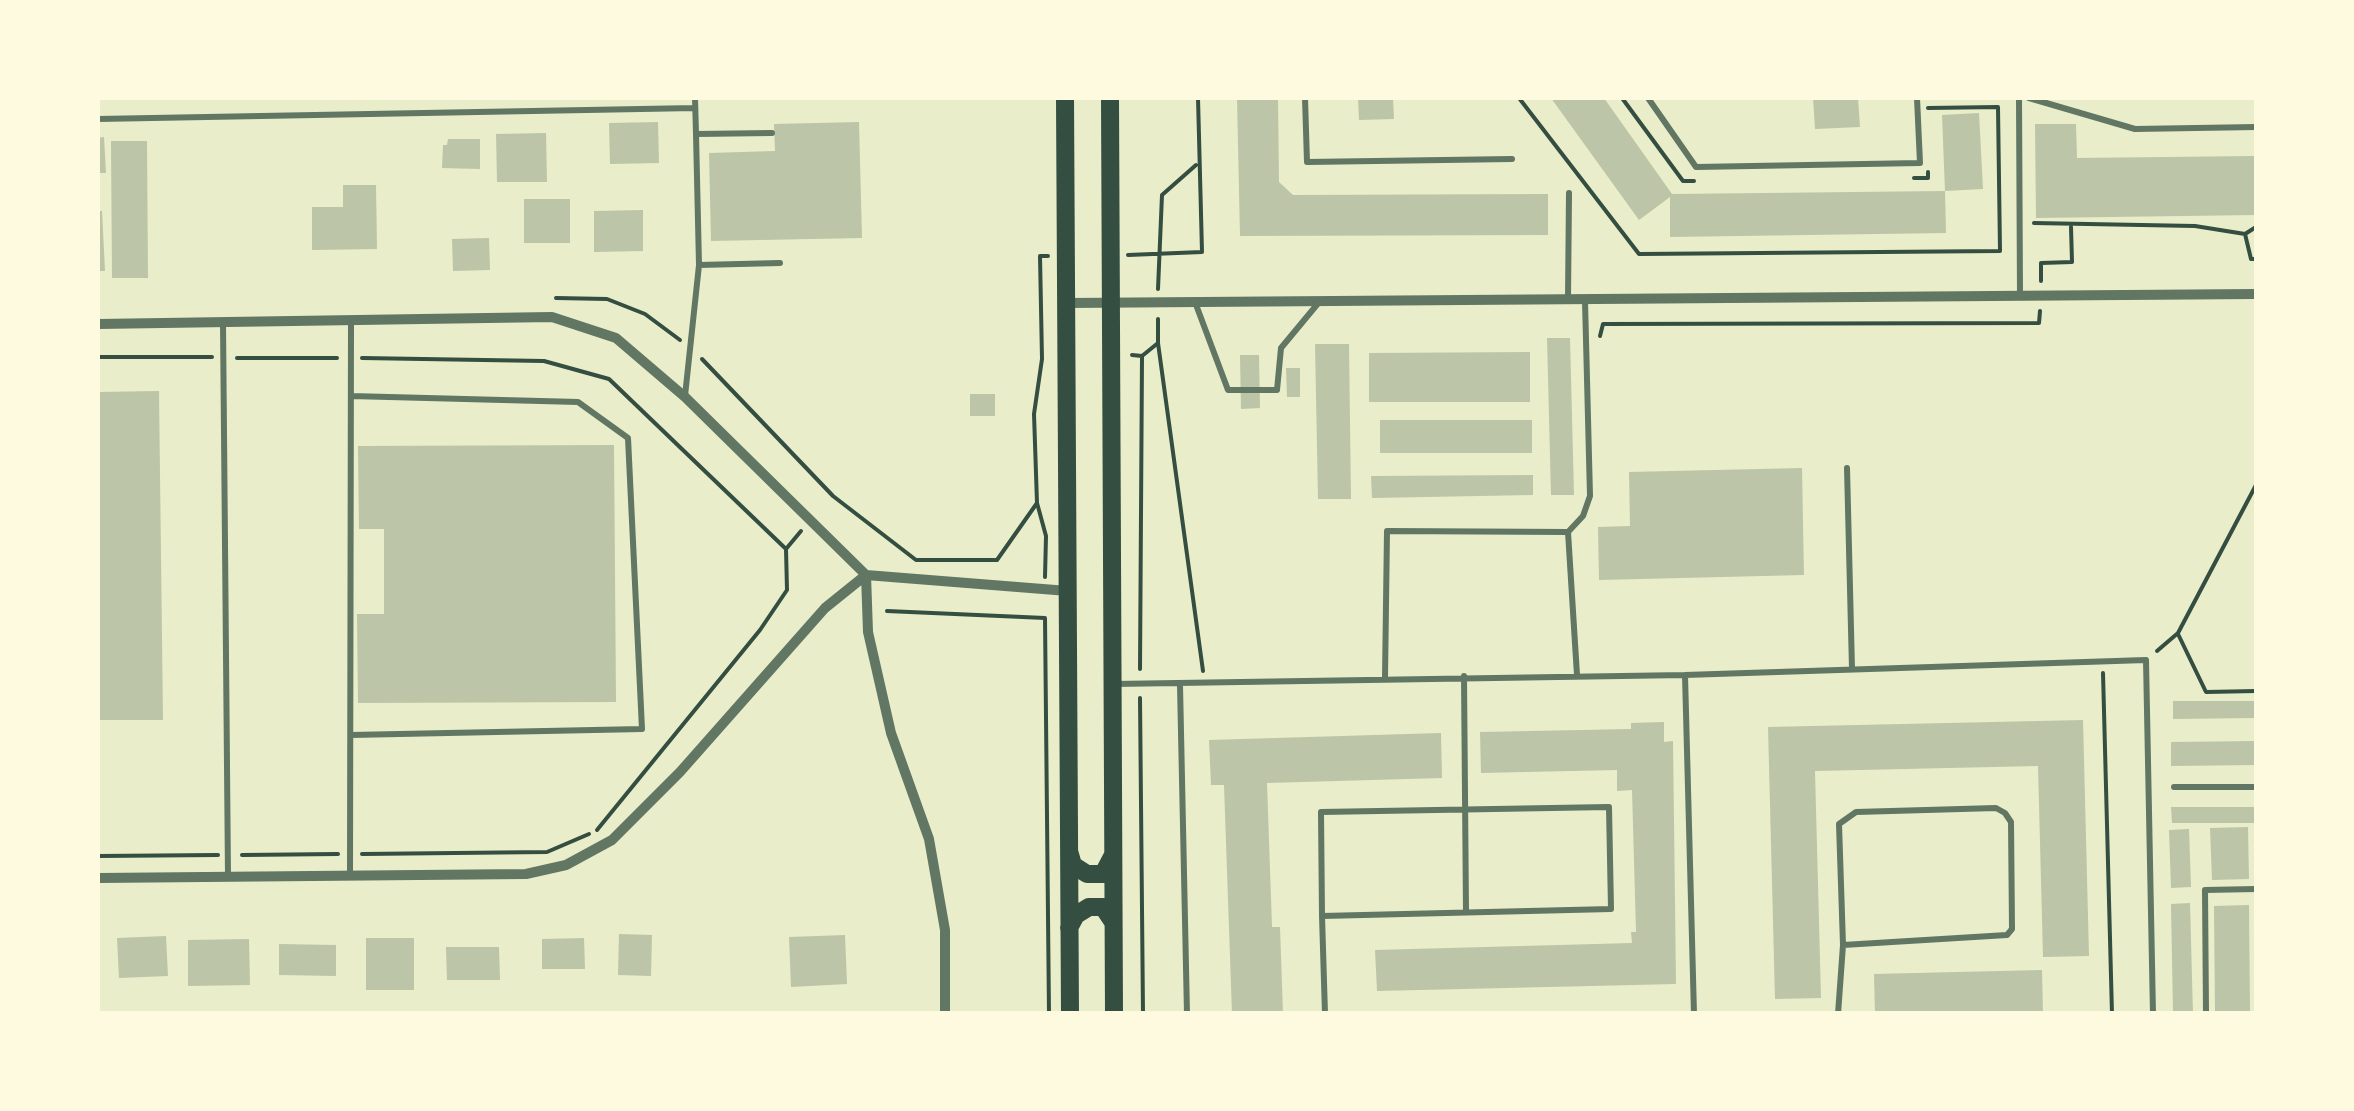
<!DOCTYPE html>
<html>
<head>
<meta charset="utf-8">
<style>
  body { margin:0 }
  #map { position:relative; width:2354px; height:1111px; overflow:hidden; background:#e9edc9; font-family:"Roboto Condensed",sans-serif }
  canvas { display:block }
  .frame { position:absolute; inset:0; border:100px solid #fefae0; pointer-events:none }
</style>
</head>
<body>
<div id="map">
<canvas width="2354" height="1111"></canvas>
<div class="frame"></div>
</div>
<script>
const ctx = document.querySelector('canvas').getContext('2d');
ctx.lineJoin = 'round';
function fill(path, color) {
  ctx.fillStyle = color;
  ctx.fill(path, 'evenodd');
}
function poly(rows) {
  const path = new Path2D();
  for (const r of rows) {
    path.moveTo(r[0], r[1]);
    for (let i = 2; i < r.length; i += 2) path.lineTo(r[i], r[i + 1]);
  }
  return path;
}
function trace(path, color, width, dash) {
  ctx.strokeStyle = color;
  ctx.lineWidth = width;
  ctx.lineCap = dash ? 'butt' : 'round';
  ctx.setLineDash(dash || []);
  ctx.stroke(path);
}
const building = poly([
  [1237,98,1278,98,1279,182,1293,195,1548,194,1548,235,1240,236],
  [1358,98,1393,98,1394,119,1359,120],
  [1551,98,1604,98,1672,194,1945,191,1942,115,1979,113,1983,189,1945,191,1946,233,1670,237,1670,197,1639,220],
  [1813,98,1858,98,1860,127,1815,129],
  [658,122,659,163,610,164,609,123],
  [859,122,862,238,711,241,709,153,775,151,774,124],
  [2035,124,2076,124,2077,158,2256,156,2256,215,2036,218],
  [546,133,547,182,497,182,496,134],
  [104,137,106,173,98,173,98,138],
  [448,139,480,139,480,169,442,168,443,145,447,145],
  [111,141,147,141,148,278,112,278],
  [343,185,376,185,377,249,312,250,312,207,343,207],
  [524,199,570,199,570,243,524,243],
  [643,210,643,251,594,252,594,211],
  [98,211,102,211,105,271,98,271],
  [489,238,490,270,453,271,452,239],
  [1547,338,1570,338,1574,495,1551,495],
  [1315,344,1349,344,1351,499,1318,499],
  [1530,352,1530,402,1369,402,1369,353],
  [1240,355,1259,355,1260,408,1241,409],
  [1286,368,1300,368,1300,397,1287,397],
  [159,391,163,720,98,720,98,392],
  [970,394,995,394,995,416,970,416],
  [1380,420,1532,420,1532,453,1380,453],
  [614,445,616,702,358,703,357,614,384,614,384,529,359,529,358,446],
  [1802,468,1804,575,1599,580,1598,527,1630,526,1629,472],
  [1533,475,1533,495,1372,498,1371,476],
  [2173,701,2256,701,2256,718,2173,719],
  [2083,720,2089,956,2043,957,2038,766,1815,771,1821,998,1775,999,1768,727],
  [1664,722,1664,742,1673,741,1676,984,1377,991,1375,950,1632,943,1631,932,1636,932,1632,790,1617,791,1617,770,1481,773,1480,732,1631,729,1631,723],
  [1441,733,1442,778,1267,783,1272,927,1280,927,1283,1014,1232,1014,1224,785,1211,785,1209,740],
  [2256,741,2256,765,2171,766,2171,742],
  [2171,807,2256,807,2256,823,2172,823],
  [2248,827,2249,879,2212,880,2210,828],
  [2189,829,2191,887,2171,888,2169,830],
  [2190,903,2193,1014,2173,1014,2171,904],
  [2249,905,2250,1014,2215,1014,2214,906],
  [619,934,652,935,651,976,618,975],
  [845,935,847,984,791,987,789,937],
  [166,936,168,976,119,978,117,938],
  [366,938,414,938,414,990,366,990],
  [584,938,585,969,542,969,542,939],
  [249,939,250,985,188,986,188,940],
  [279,944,336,945,336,976,279,975],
  [446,947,499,947,500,980,447,980],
  [2042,970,2043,1014,1875,1014,1874,974]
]);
const path = poly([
  [1519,98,1639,254,2000,251,1998,107,1928,108],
  [1622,98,1683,181,1694,181],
  [1914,178,1928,178,1928,172],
  [2034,223,2195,226,2245,234,2256,227],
  [2245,234,2251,259,2256,259],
  [1128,255,1202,252,1198,98],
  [2041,281,2041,263,2072,262,2071,227],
  [1158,289,1162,195,1196,165],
  [556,298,607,299,645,314,680,340],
  [1600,336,1603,324,2039,323,2040,311],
  [1158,343,1203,671],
  [1132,355,1142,356,1158,343,1158,319],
  [98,357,212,357],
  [237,358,337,358],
  [362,358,544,361,609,379,786,549],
  [702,359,833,496,916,560,997,560,1037,503,1034,414,1042,359,1040,256,1048,256],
  [1037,503,1046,536,1045,577],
  [887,611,1045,618,1049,1014],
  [2178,634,2206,692,2256,691],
  [2157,651,2178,633,2256,485],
  [1140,669,1142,356],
  [2103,673,2112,1014],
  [1140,698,1143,1014],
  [597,830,760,630,787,590,786,549,801,531],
  [362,854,547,852,589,834],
  [242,855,338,854],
  [98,856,218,855]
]);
const service = poly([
  [695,98,696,134],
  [1305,98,1307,162,1512,159],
  [1648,98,1696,167,1920,163,1917,98],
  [2019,98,2020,296],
  [2029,98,2135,129,2256,127],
  [98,119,695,108],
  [699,265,696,134,772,133],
  [1568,299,1569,193],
  [1195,302,1228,390,1277,390,1281,348,1320,301],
  [223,322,228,876],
  [685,396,699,265,780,263],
  [1847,468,1852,669],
  [1568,532,1583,516,1590,496,1585,301],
  [1685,675,1694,1014],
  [1464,676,1466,912],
  [1385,678,1387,531,1568,532,1577,675],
  [1114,684,1685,675,2146,660,2153,1014],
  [1180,685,1187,1014],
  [351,735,642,729,628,438,578,402,351,396],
  [2174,787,2256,787],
  [350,873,351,320],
  [1322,916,1611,909,1609,807,1321,812,1322,916,1325,1014],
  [1838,1014,1843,945,1839,824,1856,812,1996,808,2005,813,2011,822,2012,929,2007,935,1843,945],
  [2206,1014,2205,890,2256,889]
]);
const minor = poly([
  [1068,303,2256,294],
  [98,324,552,317,616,338,685,397,866,575,1068,591],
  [866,575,868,632,891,733,929,839,945,930,945,1014],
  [98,878,526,874,566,865,612,840,680,772,825,608,866,575]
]);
const secondary = poly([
  [1065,98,1070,1014],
  [1110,98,1114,1014],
  [1069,851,1073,865,1087,874,1103,874,1113,855],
  [1069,928,1076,915,1089,907,1103,907,1113,922]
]);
fill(building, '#bcc5a7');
trace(path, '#344e41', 4);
trace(service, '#617663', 6);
trace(minor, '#617663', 10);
trace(secondary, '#344e41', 18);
</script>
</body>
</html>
